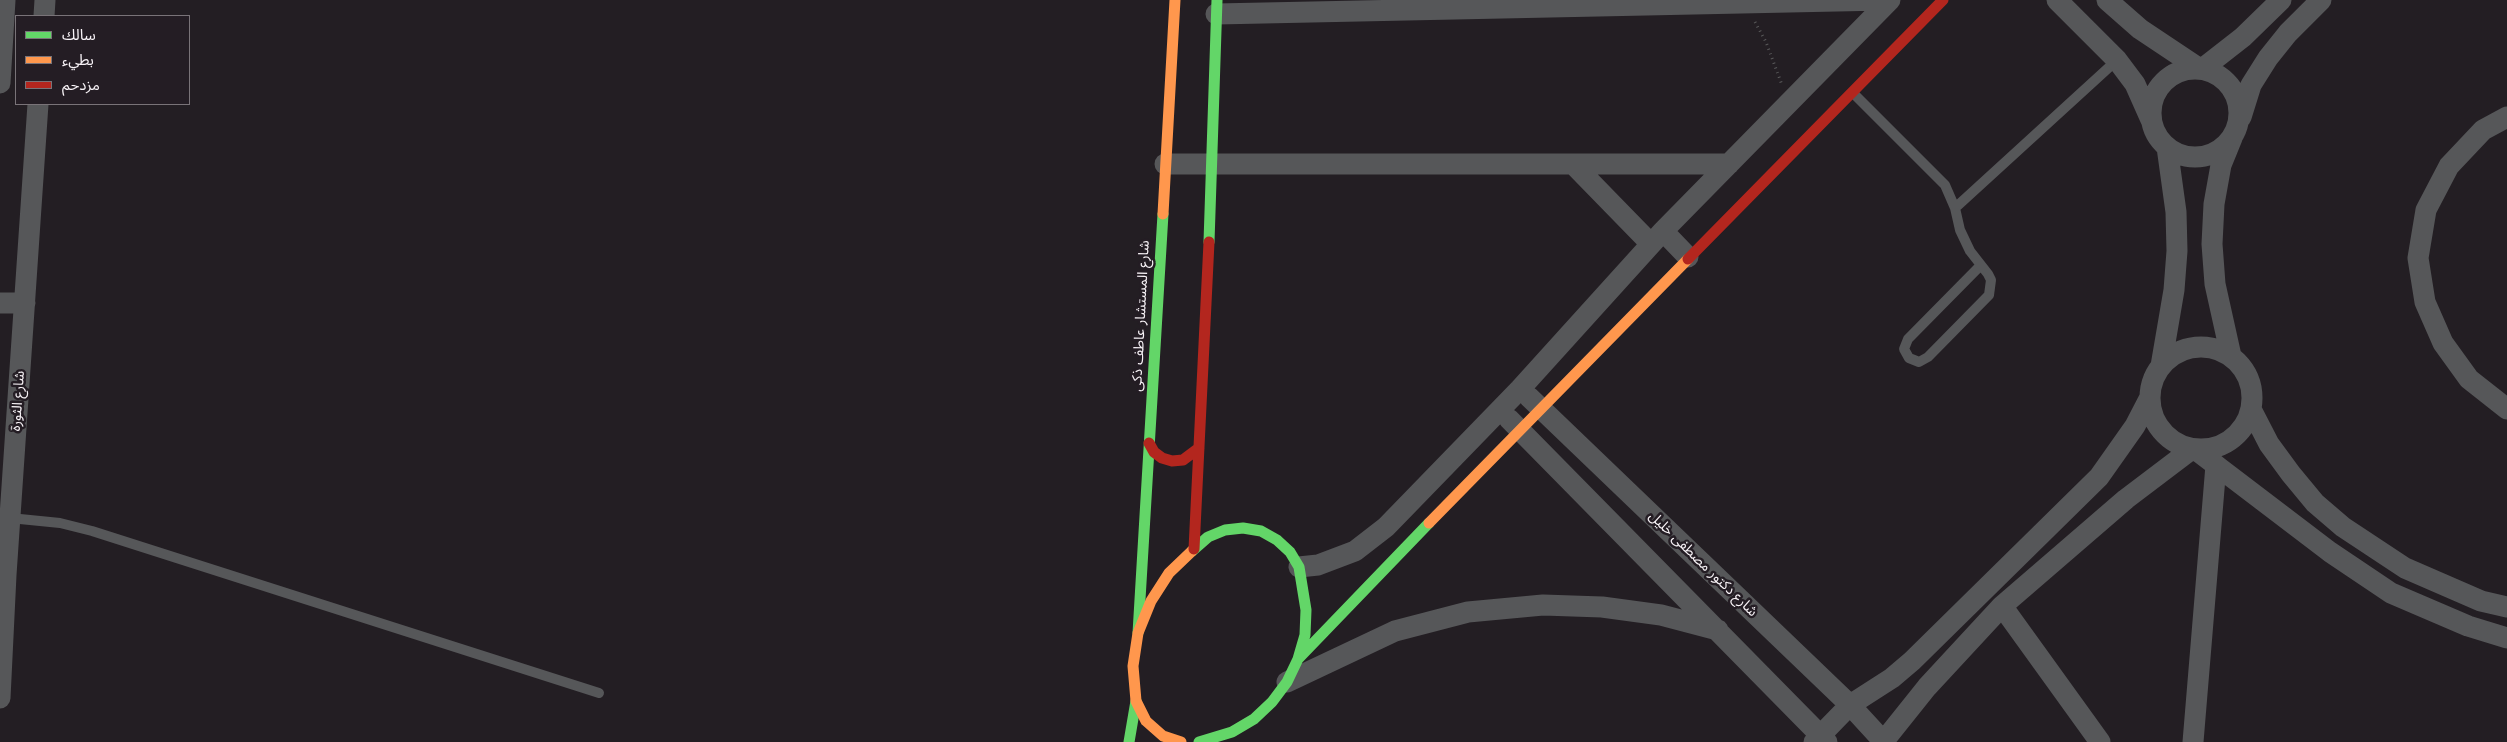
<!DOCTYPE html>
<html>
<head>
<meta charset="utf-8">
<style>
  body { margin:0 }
  #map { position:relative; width:2507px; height:742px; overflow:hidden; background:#231e23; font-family:"Libre Baskerville","Noto Sans Arabic",serif }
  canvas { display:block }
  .legend { position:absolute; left:15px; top:15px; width:175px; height:90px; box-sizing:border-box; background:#241d24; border:1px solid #797378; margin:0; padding:6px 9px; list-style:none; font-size:15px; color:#f8f3f7 }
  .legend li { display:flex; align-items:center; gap:10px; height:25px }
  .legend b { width:25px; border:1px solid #797378 }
</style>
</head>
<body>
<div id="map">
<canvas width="2507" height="742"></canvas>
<ul class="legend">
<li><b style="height:6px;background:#63d668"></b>سالك</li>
<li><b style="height:6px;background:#ff974d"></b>بطيء</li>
<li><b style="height:6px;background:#b3261e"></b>مزدحم</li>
</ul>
</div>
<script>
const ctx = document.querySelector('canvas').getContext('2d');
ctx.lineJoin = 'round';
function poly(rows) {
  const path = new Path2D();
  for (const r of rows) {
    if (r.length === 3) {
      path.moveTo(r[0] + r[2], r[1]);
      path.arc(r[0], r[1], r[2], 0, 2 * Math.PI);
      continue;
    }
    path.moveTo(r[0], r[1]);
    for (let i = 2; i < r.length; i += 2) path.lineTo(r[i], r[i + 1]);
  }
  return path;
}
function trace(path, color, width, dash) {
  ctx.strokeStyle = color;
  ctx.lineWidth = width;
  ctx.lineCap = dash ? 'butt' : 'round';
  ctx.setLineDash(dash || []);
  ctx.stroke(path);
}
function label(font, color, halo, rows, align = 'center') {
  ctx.font = font + ' "Libre Baskerville","Noto Sans Arabic",serif';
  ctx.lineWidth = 5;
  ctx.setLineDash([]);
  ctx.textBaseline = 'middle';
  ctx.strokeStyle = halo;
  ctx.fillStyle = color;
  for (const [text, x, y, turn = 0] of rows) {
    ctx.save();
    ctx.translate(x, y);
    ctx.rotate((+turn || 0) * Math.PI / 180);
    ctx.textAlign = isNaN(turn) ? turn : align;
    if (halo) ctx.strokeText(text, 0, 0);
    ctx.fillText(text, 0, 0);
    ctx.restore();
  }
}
const path = poly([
  [1755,22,1766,42,1782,85]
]);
const lane = poly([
  [1853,93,1945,185,1955,208,1960,230,1970,251,1988,274,1991,280,1989,295,1928,357,1919,362,1909,358,1904,349,1908,339,1981,265],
  [1955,208,2117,60],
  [10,518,60,523,92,531,599,693]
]);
const street = poly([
  [2057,0,2117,60,2135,84,2151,120],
  [2107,0,2140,29,2200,69],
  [1216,14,1885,0],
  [44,16,45,0],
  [2202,69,2243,37,2281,0],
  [2195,113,44],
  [0,83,5,0],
  [2241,117,2251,85,2268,58,2288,33,2321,0],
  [2507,117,2483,130,2449,166,2426,210,2418,258,2425,302,2443,343,2469,379,2507,409],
  [1165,164,1729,164],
  [1574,165,1651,244],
  [1663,231,1688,257],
  [0,303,25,303],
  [2201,398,51],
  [2231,356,2215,284,2212,244,2214,204,2221,165,2232,138],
  [2161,366,2174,290,2177,251,2176,212,2167,147],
  [1529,397,1850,705,1884,742],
  [2252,411,2269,444,2291,474,2315,503,2343,527,2405,568,2481,601,2507,607],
  [1509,419,1827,742],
  [2196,450,2330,552,2391,593,2468,626,2507,638],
  [1299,567,1318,565,1355,551,1386,527,1520,389,1663,231,1890,0],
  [2002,606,2100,742],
  [1287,682,1395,631,1468,612,1543,605,1602,607,1661,615,1718,630],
  [0,698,6,575,38,104],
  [1814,742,1850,705,1892,678,1912,661,2099,477,2135,426,2149,399],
  [1883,742,1927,687,2002,606,2126,499,2192,449],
  [2193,742,2216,465]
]);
const fast = poly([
  [1209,242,1217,0],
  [1192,551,1208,537,1225,530,1243,528,1261,531,1277,540,1290,552,1299,567,1306,610,1305,635,1298,659,1287,682,1272,702,1254,719,1232,732,1199,742],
  [1138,633,1163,214],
  [1298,659,1429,523],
  [1129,742,1136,701]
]);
const slow = poly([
  [1163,214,1175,0],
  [1429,523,1688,259],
  [1181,742,1163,736,1146,721,1136,701,1133,666,1138,633,1151,601,1169,573,1192,551]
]);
const jam = poly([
  [1688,259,1943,0],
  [1149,443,1154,452,1162,458,1172,461,1183,460,1199,448],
  [1194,549,1209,242]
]);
const streetNames = [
  ["شارع المستشار عاطف ذكى",1141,316,-87],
  ["شارع الثورة",18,401,-86],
  ["شارع دكتور مصطفى خليل",1703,564,44]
];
trace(path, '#59595a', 3, [1, 4]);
trace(lane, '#565759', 10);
trace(street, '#565759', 21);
trace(fast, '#63d668', 11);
trace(slow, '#ff974d', 11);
trace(jam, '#b3261e', 11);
label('14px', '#f8f3f7', '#241d24', streetNames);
</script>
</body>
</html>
